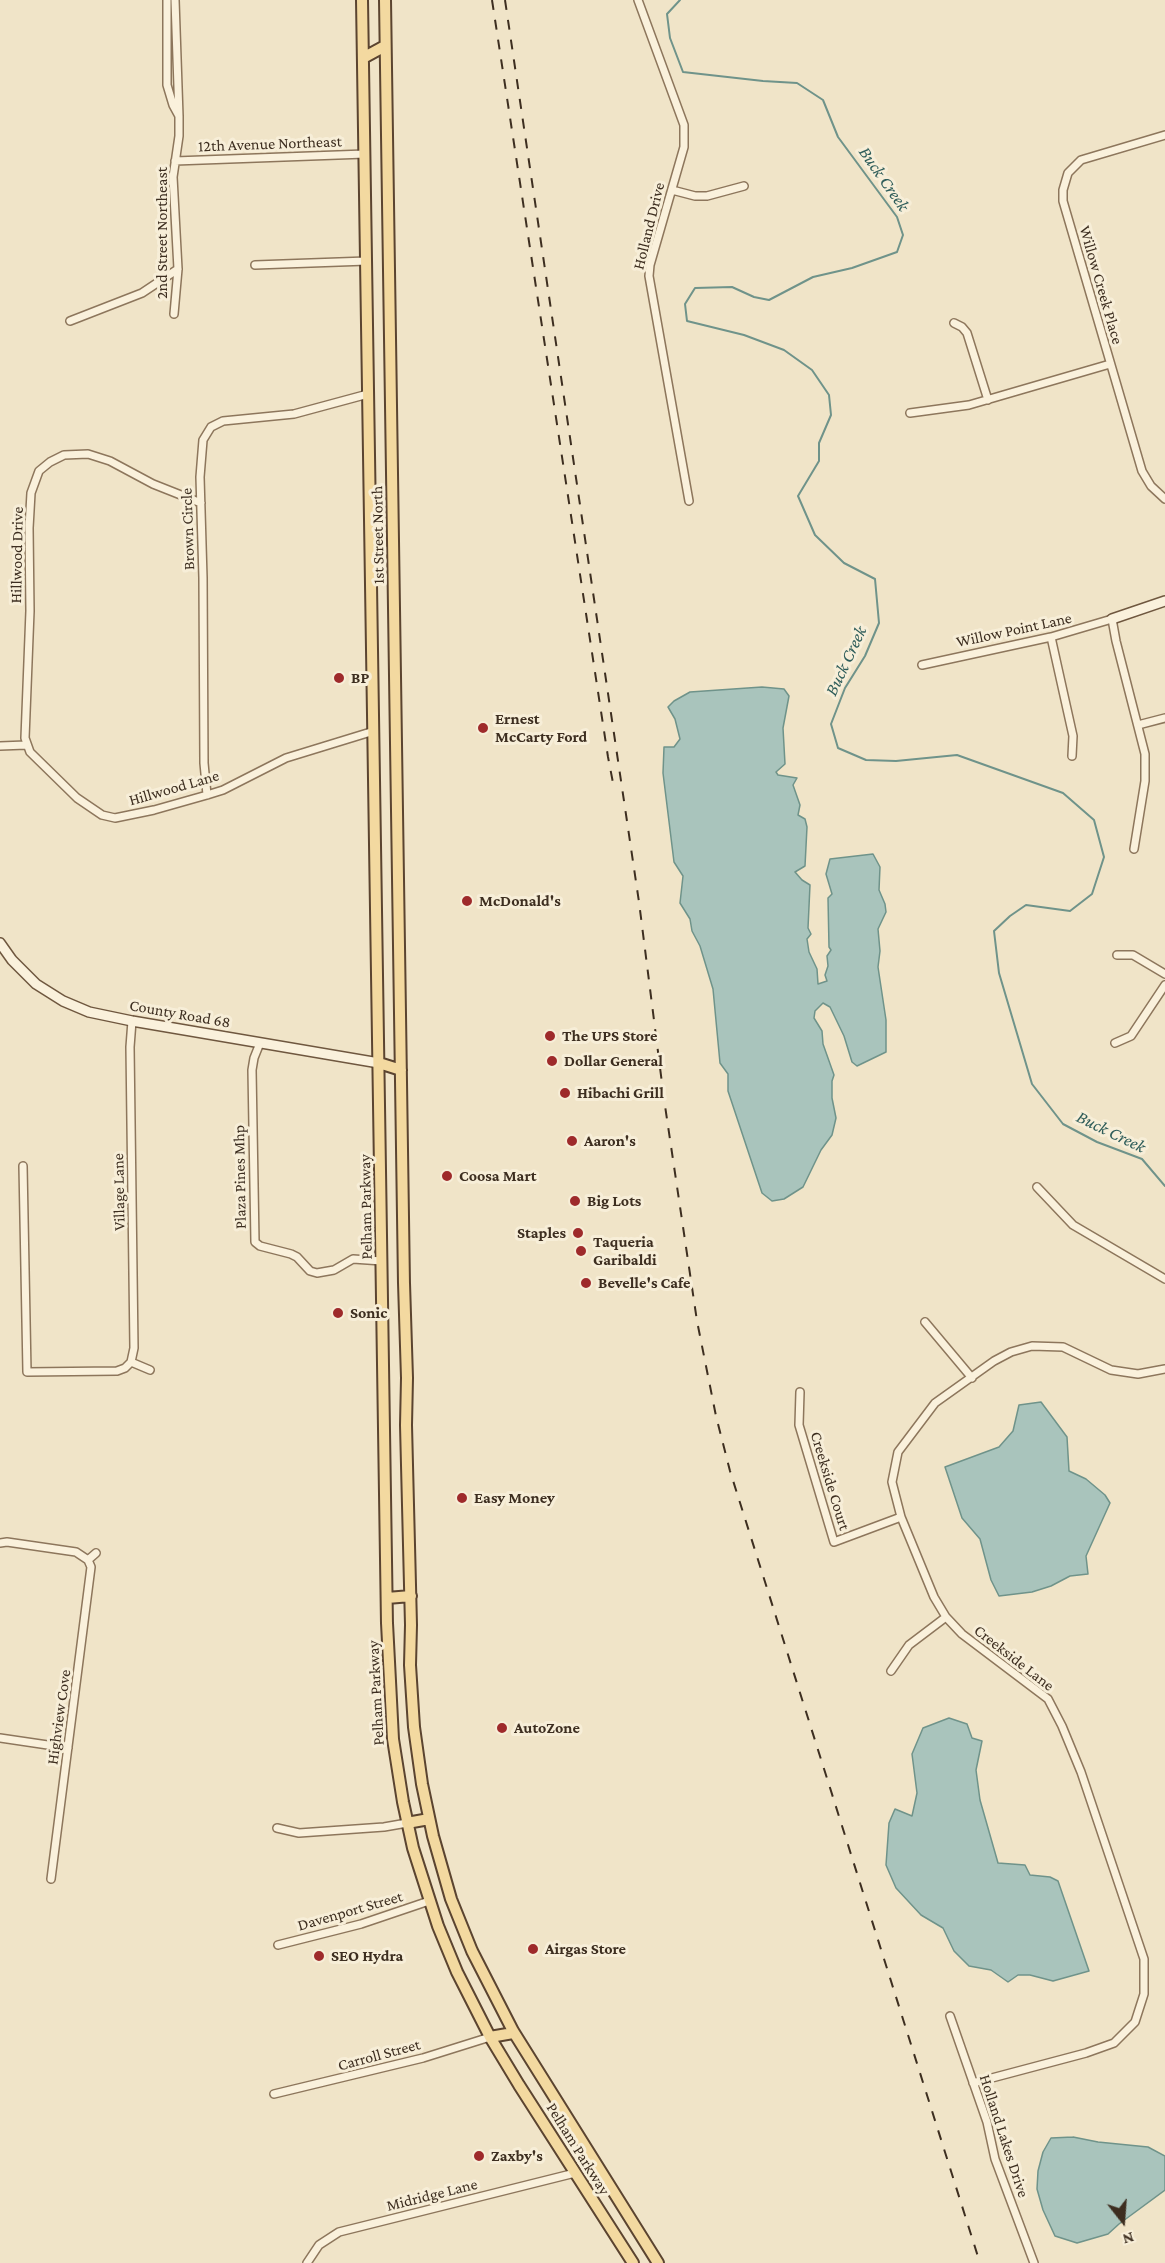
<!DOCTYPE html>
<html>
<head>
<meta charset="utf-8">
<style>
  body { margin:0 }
  #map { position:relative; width:1165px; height:2263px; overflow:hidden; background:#f0e4c8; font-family:"Crimson Pro",serif }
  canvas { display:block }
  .north { position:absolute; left:1093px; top:2191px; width:60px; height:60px; -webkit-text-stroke:4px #f7eed8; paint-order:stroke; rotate:163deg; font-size:16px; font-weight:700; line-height:24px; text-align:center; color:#3d2e20 }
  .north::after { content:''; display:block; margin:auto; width:21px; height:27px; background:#3d2e20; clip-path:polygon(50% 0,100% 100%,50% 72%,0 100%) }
</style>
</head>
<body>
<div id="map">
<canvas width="1165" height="2263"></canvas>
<div class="north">N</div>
</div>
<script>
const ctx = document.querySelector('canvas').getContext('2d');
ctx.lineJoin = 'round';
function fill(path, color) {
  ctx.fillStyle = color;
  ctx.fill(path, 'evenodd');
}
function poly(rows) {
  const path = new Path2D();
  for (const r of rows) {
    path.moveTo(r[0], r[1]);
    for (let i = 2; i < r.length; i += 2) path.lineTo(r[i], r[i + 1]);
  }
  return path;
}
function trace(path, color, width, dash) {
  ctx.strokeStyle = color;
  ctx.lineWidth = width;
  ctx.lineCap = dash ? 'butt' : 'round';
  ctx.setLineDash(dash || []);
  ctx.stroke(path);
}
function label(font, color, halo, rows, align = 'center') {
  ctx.font = font + ' "Crimson Pro",serif';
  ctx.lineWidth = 6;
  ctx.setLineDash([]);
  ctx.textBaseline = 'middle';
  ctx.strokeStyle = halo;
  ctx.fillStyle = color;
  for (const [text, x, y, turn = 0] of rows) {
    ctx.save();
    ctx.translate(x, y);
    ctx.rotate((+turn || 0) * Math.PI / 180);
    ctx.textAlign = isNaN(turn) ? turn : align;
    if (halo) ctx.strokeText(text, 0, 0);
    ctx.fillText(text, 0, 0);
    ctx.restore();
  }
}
const water = poly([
  [762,687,784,689,789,696,783,728,785,764,776,772,778,775,797,778,793,785,800,805,798,815,805,819,807,827,805,866,795,872,802,880,810,885,808,928,811,934,807,939,809,952,817,969,818,984,827,981,825,975,828,966,827,956,831,950,829,947,828,898,832,894,826,874,830,859,873,854,880,867,879,890,885,904,886,912,878,929,880,951,878,967,886,1020,886,1052,857,1066,852,1062,844,1036,830,1007,823,1003,815,1011,814,1018,822,1031,823,1044,834,1075,832,1081,832,1098,836,1118,832,1135,821,1150,803,1187,784,1199,772,1201,762,1193,728,1091,728,1074,720,1063,713,989,700,946,692,931,690,919,680,903,683,876,674,862,663,773,664,747,674,747,680,739,675,719,668,707,674,701,690,692,762,687],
  [1041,1402,1067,1437,1069,1471,1086,1479,1105,1495,1110,1503,1086,1556,1088,1574,1070,1576,1051,1586,1032,1592,999,1596,991,1580,980,1539,962,1518,945,1467,999,1447,1013,1431,1019,1405,1041,1402],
  [949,1718,967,1724,972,1738,982,1741,976,1770,980,1800,998,1863,1025,1865,1030,1875,1050,1877,1058,1881,1089,1971,1053,1981,1030,1975,1018,1975,1008,1982,991,1970,969,1966,954,1951,943,1928,921,1915,896,1888,886,1865,889,1823,895,1809,912,1816,917,1793,912,1754,923,1728,949,1718],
  [1073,2137,1098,2142,1148,2147,1165,2156,1165,2190,1119,2224,1108,2234,1077,2243,1055,2236,1043,2210,1037,2189,1038,2171,1043,2152,1051,2138,1073,2137]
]);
const stream = poly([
  [680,0,667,14,670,38,683,72,763,81,797,83,823,100,838,137,897,217,903,235,897,252,852,268,813,277,769,300,754,297,732,287,695,288,685,304,687,321,744,335,784,350,812,370,829,395,831,415,819,443,819,461,798,496,815,535,844,563,875,579,879,623,865,656,845,688,831,724,838,748,866,760,896,761,957,755,1063,793,1094,820,1104,857,1092,894,1070,911,1026,905,1010,916,994,931,999,973,1032,1084,1063,1124,1097,1142,1142,1159,1165,1186]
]);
const street = poly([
  [167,0,167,85,173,105,179,116,175,0],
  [638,0,684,125,684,147,650,265,649,276,689,501],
  [1165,135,1081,160,1068,173,1063,190,1063,201,1142,471,1151,486,1165,499],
  [175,161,365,154],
  [672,190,695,196,707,196,744,186],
  [255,265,367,261],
  [174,314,178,269,173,177,179,136,179,116],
  [70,321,142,293,178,269],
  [954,323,962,327,967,333,988,400],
  [910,413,969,405,1110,364],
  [201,503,153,484,110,461,88,454,64,455,50,462,39,471,31,493,29,528,30,611,25,738,30,752,77,798,102,815,115,818,154,810,207,795,223,790,286,758,374,731],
  [1051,637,1073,736,1072,756],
  [922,665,1051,637,1112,619,1116,641,1145,754,1145,781,1134,849],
  [1138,725,1165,718],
  [0,746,26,745],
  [207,795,204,763,203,578,200,477,203,440,211,427,223,421,294,414,368,394],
  [1117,955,1133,955,1165,974],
  [260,1043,254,1058,252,1070,255,1242,260,1246,291,1254,297,1257,310,1271,317,1273,334,1270,353,1259,382,1261],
  [1115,1043,1131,1036,1165,985],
  [23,1166,27,1372,117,1371,125,1368,131,1362,134,1348,130,1047,132,1021],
  [1037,1187,1073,1225,1165,1279],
  [925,1322,972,1378],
  [131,1362,150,1370],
  [800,1392,799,1425,834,1542,901,1517],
  [0,1543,7,1542,76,1552,88,1560,91,1567,51,1879],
  [88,1560,96,1553],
  [891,1671,909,1645,946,1617],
  [0,1738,68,1748],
  [277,1828,299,1833,384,1827,407,1823],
  [278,1945,361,1924,429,1901],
  [950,2016,987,2122,995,2159,1034,2263],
  [973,2083,1086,2053,1114,2043,1135,2022,1144,1994,1144,1959,1081,1772,1062,1726,1048,1699,962,1634,946,1617,934,1597,901,1517,892,1482,898,1452,935,1403,994,1361,1011,1352,1032,1346,1063,1347,1111,1370,1138,1374,1165,1369],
  [274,2094,423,2058,490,2037],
  [307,2263,319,2245,339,2232,575,2173]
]);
const secondary = poly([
  [1112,619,1165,601],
  [0,943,12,960,36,984,63,1001,89,1012,132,1021,379,1063]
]);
const primary = poly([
  [362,0,387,1623,393,1739,403,1802,413,1848,438,1926,457,1972,490,2037,519,2085,633,2263],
  [385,0,404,1283,407,1378,406,1425,411,1625,410,1665,414,1727,422,1784,433,1836,451,1899,472,1951,513,2031,658,2263],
  [363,58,385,46],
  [379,1063,401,1070],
  [387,1598,411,1596],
  [407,1823,429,1819],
  [490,2037,513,2033]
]);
const rail = poly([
  [492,0,608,757,614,788],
  [505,0,639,902,664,1099,697,1321,716,1416,730,1471,980,2263]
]);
const markers = [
  [339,678,6,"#9e2a2b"],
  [483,728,6,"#9e2a2b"],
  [467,901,6,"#9e2a2b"],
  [550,1036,6,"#9e2a2b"],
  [552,1061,6,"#9e2a2b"],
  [565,1093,6,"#9e2a2b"],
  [572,1141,6,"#9e2a2b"],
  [447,1176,6,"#9e2a2b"],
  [575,1201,6,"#9e2a2b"],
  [578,1233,6,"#9e2a2b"],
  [581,1251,6,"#9e2a2b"],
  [586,1283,6,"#9e2a2b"],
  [338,1313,6,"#9e2a2b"],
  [462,1498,6,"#9e2a2b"],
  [502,1728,6,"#9e2a2b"],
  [533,1949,6,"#9e2a2b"],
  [319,1956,6,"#9e2a2b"],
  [479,2156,6,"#9e2a2b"]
];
const streetNames = [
  ["12th Avenue Northeast",270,144,-2],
  ["Holland Drive",649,226,-76],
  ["2nd Street Northeast",162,233,-90],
  ["Willow Creek Place",1101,285,74],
  ["Brown Circle",188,529,-92],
  ["1st Street North",378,535,-91],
  ["Hillwood Drive",17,555,-89],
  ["Willow Point Lane",1014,630,-12],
  ["Hillwood Lane",174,788,-16],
  ["County Road 68",180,1014,10],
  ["Plaza Pines Mhp",240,1177,-91],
  ["Village Lane",119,1192,-91],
  ["Pelham Parkway",366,1207,-91],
  ["Creekside Court",830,1481,73],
  ["Creekside Lane",1014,1658,38],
  ["Pelham Parkway",376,1693,-93],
  ["Highview Cove",59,1717,-82],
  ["Davenport Street",350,1911,-16],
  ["Carroll Street",379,2055,-15],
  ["Holland Lakes Drive",1004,2136,72],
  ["Pelham Parkway",578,2149,58],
  ["Midridge Lane",432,2195,-14]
];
const poiNames = [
  ["BP",351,678],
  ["Ernest",495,719],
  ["McCarty Ford",495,737],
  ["McDonald's",479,901],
  ["The UPS Store",562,1036],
  ["Dollar General",564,1061],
  ["Hibachi Grill",577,1093],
  ["Aaron's",584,1141],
  ["Coosa Mart",459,1176],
  ["Big Lots",587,1201],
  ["Staples",566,1233,"right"],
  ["Taqueria",593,1242],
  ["Garibaldi",593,1260],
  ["Bevelle's Cafe",598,1283],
  ["Sonic",350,1313],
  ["Easy Money",474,1498],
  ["AutoZone",514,1728],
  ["Airgas Store",545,1949],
  ["SEO Hydra",331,1956],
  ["Zaxby's",491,2156]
];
const waterNames = [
  ["Buck Creek",884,179,55],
  ["Buck Creek",846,661,-65],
  ["Buck Creek",1111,1132,26]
];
fill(water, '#a9c4bc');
trace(water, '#6f938a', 1.5);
trace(stream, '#6f938a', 2);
trace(street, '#8d765c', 10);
trace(secondary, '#6f573f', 12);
trace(primary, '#5b4430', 14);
trace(street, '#faf1dc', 7);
trace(secondary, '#faf1dc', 9);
trace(primary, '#f3d9a0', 10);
trace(rail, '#3d2e20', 2, [10, 10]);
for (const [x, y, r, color] of markers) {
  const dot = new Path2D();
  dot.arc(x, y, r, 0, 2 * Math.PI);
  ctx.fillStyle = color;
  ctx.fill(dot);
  trace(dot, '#f7eed8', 2);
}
label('16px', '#3d2e20', '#f7eed8', streetNames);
label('bold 16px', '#3d2e20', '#f7eed8', poiNames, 'left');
label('italic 18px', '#2f5d5a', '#f7eed8', waterNames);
</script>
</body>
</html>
